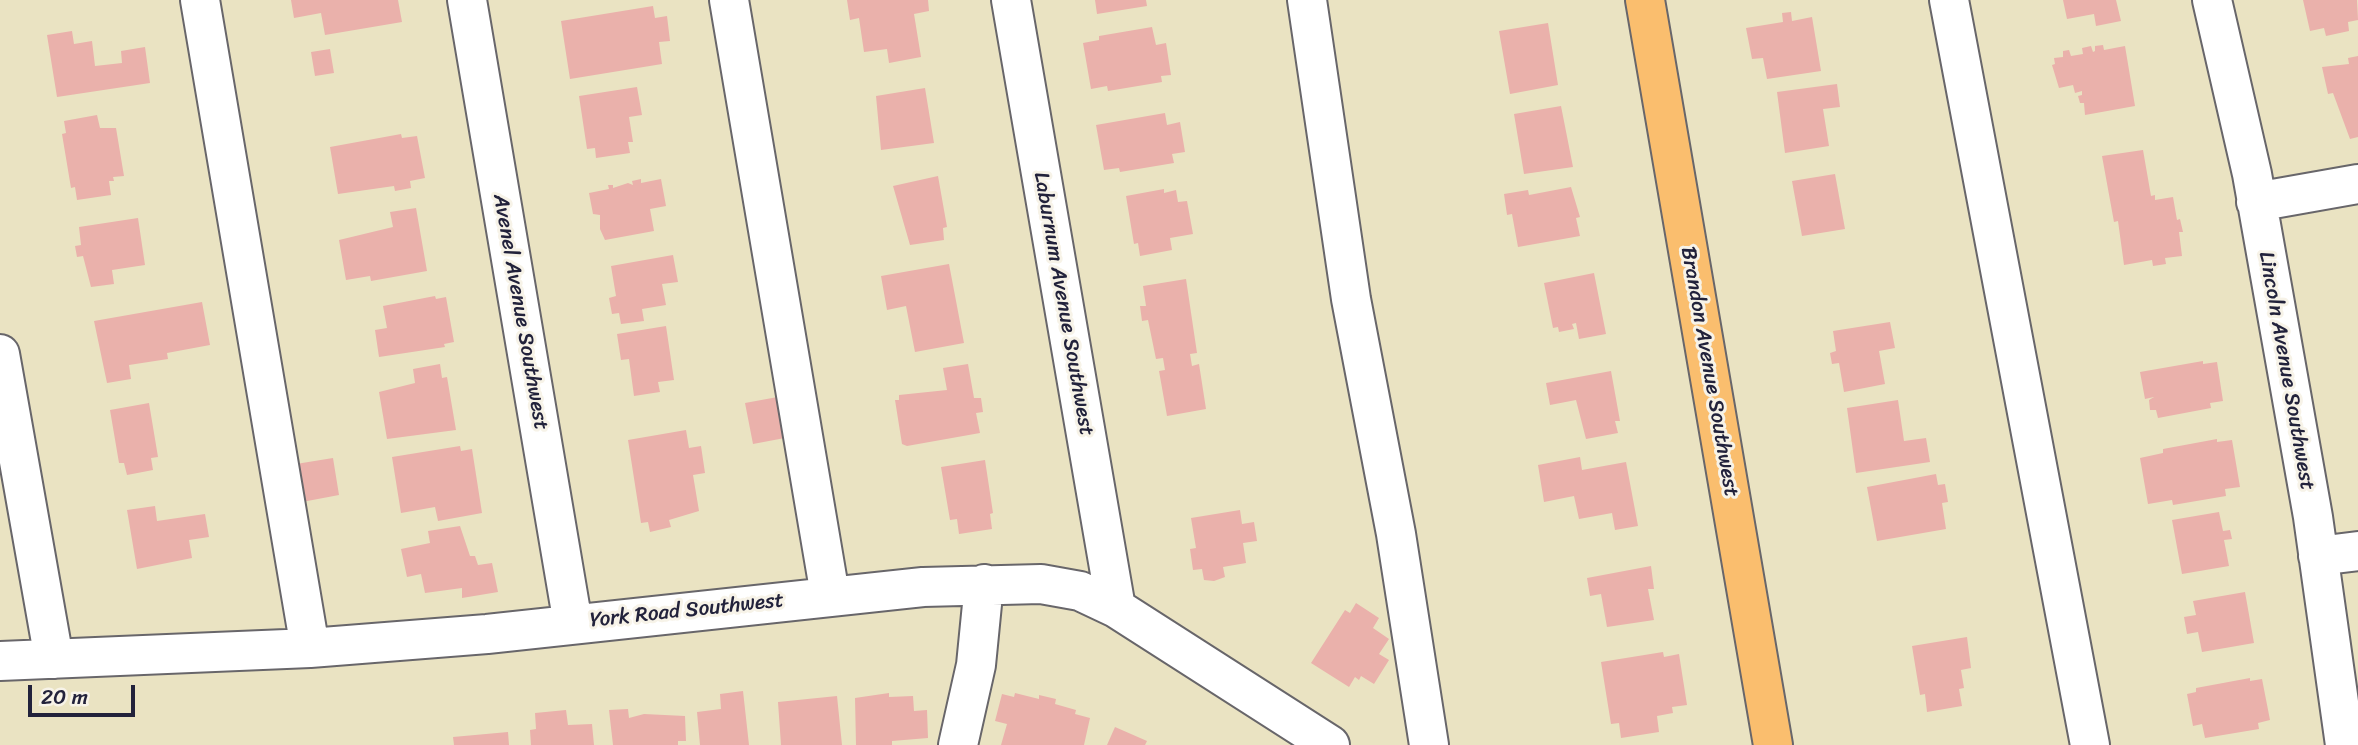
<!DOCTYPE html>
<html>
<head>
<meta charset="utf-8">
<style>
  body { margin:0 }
  #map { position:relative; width:2358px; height:745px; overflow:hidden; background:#eae3c2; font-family:Sriracha,sans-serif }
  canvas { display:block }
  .scale { position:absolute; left:28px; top:685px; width:107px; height:32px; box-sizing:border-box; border:4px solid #22223b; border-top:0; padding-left:9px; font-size:21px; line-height:24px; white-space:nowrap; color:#22223b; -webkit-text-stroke:5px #f7f3e8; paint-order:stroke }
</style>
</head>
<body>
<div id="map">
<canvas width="2358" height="745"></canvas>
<div class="scale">20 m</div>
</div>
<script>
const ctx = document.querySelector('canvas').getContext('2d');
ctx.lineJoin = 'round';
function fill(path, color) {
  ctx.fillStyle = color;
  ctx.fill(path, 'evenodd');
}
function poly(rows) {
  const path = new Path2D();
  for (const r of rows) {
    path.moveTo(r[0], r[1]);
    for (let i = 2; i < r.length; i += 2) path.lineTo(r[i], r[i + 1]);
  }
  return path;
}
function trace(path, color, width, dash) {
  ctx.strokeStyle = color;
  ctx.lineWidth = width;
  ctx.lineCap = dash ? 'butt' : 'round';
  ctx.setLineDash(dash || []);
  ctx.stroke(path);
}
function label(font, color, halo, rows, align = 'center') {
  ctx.font = font + ' Sriracha,sans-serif';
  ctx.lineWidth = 6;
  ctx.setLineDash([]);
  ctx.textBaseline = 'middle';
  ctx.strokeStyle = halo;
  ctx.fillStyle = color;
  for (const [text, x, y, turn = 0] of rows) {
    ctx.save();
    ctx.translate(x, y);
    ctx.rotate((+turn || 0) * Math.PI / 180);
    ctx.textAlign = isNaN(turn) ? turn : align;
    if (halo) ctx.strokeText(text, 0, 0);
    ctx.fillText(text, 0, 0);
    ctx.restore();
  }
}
const building = poly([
  [291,0,398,0,402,22,325,35,321,13,294,18],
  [847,0,928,0,929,11,914,14,921,57,889,63,887,49,864,52,859,18,850,20],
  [1095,0,1146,0,1147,6,1097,14],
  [2063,0,2116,0,2121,21,2096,26,2094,14,2067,19],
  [2303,0,2357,0,2358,20,2348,22,2349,31,2326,36,2324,28,2310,31],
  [653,6,655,18,667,16,670,41,659,42,662,64,570,79,561,21],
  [1791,12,1792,21,1812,17,1821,71,1767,79,1763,58,1752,59,1746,28,1783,22,1782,13],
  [1548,23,1558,85,1510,94,1499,31],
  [1152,27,1156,45,1166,43,1171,75,1161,76,1162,82,1108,91,1107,86,1091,89,1083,43,1099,40,1099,36],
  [72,31,74,44,92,41,95,66,122,63,121,51,145,47,150,83,57,97,47,35],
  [2103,45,2104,50,2125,46,2135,106,2085,115,2084,103,2080,103,2078,96,2082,95,2082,91,2075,93,2073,85,2059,88,2052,65,2055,64,2054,58,2063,57,2063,51,2069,50,2071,56,2083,54,2082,48,2091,46,2093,52,2095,51,2095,46],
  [330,49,334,73,315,76,311,52],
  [2358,56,2358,137,2350,139,2333,93,2328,94,2322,67,2349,64,2348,58],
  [1837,84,1840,107,1823,109,1829,146,1785,153,1777,92],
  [637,87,642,115,629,117,633,142,628,142,630,153,596,158,595,148,587,149,579,96],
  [925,88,934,143,881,150,876,96],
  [1561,106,1573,167,1524,174,1514,114],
  [1165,113,1167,125,1180,122,1185,152,1172,154,1174,163,1120,172,1119,168,1104,170,1096,125],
  [97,115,100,128,116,128,124,176,113,177,114,181,109,181,111,195,77,200,75,187,71,188,62,134,66,133,64,121],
  [401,134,402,138,417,136,425,178,410,181,411,188,395,191,394,186,338,194,330,147],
  [2143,150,2151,196,2155,195,2155,200,2173,197,2177,220,2180,219,2183,232,2179,232,2182,256,2165,258,2166,264,2153,266,2152,260,2124,265,2118,221,2114,222,2102,156],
  [1835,174,1845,229,1802,236,1792,181],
  [938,176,947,227,943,228,944,240,910,245,893,186],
  [641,179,641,183,661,179,666,206,650,209,654,231,605,240,600,229,600,215,593,214,589,193,609,189,608,185,613,185,613,188,628,183,633,185,632,181],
  [1571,187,1580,217,1576,218,1580,236,1518,247,1512,214,1507,215,1504,194,1528,190,1529,195],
  [1164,189,1164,193,1176,190,1178,202,1187,201,1193,234,1170,238,1172,250,1140,256,1138,243,1134,244,1126,196],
  [416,208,427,271,371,281,370,276,346,280,339,240,393,227,390,212],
  [138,218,145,265,112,270,114,284,91,287,83,256,77,257,75,246,81,245,79,227],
  [673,255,678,282,662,284,666,305,642,309,644,321,621,324,619,313,612,314,609,298,616,296,611,266],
  [949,264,964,343,915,352,906,306,887,310,881,276],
  [1594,273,1606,334,1579,339,1576,323,1572,324,1574,329,1559,332,1558,327,1553,328,1544,283],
  [1186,279,1197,353,1190,354,1192,366,1199,364,1206,409,1167,416,1159,371,1165,370,1163,358,1156,359,1148,320,1142,321,1140,306,1146,306,1143,286],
  [435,296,436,299,446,297,454,342,444,344,445,347,379,357,375,330,387,328,383,306],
  [202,302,210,345,167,353,168,359,129,365,131,379,107,383,94,321],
  [1890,322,1895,348,1879,351,1885,384,1844,392,1839,363,1832,364,1830,353,1836,351,1833,331],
  [666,326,674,380,658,382,660,392,634,396,629,359,621,360,617,334],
  [2203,361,2203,364,2217,362,2223,401,2210,403,2211,408,2158,418,2156,410,2150,410,2149,400,2154,397,2145,399,2140,372],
  [440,364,442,378,447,377,456,430,387,439,379,392,415,383,413,369],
  [968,364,974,398,981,398,983,412,976,413,980,433,907,446,902,444,895,400,899,400,899,395,947,390,943,368],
  [1611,371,1620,421,1615,421,1618,433,1586,439,1576,400,1550,405,1546,383],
  [783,396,790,437,753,444,745,403],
  [1898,400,1904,441,1926,438,1930,462,1856,473,1847,408],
  [149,403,158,457,151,458,153,470,127,475,124,463,119,463,110,410],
  [686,430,689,448,701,446,705,473,693,475,699,511,669,520,671,527,650,532,648,522,641,523,628,440],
  [2217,439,2217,442,2232,440,2240,487,2225,489,2226,496,2173,505,2172,500,2148,504,2140,458,2163,453,2163,449],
  [460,446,461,451,472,449,482,513,438,521,435,507,401,513,392,457],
  [1580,457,1582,470,1626,462,1638,526,1615,530,1612,513,1579,519,1574,496,1544,502,1538,465],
  [333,458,339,495,302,502,296,464],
  [985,460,993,513,990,514,992,529,959,534,957,519,950,520,941,467],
  [1936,474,1938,485,1945,484,1948,502,1942,503,1946,529,1877,541,1867,487],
  [155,506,157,521,205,514,209,537,189,540,192,558,137,569,127,510],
  [1240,510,1242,524,1254,522,1257,541,1243,543,1246,563,1223,567,1225,577,1214,581,1204,580,1202,569,1193,570,1190,549,1196,548,1191,518],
  [2219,512,2223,531,2230,530,2232,539,2224,540,2229,566,2182,574,2172,520],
  [460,526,470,556,475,556,478,565,492,563,498,592,462,598,462,588,425,593,421,574,407,577,401,549,430,543,428,531],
  [1651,566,1654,589,1648,589,1654,620,1607,627,1601,594,1590,596,1587,578],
  [2245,592,2254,643,2202,652,2198,632,2187,634,2184,617,2196,615,2193,601],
  [1356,603,1379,618,1373,628,1389,639,1379,654,1389,660,1374,684,1361,676,1359,680,1355,677,1349,687,1311,663,1345,610,1350,613],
  [1967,637,1971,668,1961,670,1964,688,1959,689,1962,706,1927,712,1925,694,1920,695,1912,646],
  [1663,652,1664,657,1679,654,1687,705,1672,707,1673,713,1657,716,1659,732,1621,738,1619,723,1611,724,1601,662],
  [2250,678,2250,681,2262,679,2270,720,2258,723,2259,729,2205,738,2202,724,2193,726,2187,694,2196,692,2196,688],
  [743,691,749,745,700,745,697,712,721,709,720,694],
  [889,693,889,697,913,696,914,711,927,710,928,738,892,741,892,745,856,745,855,698],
  [1015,693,1039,699,1039,695,1056,699,1055,704,1076,710,1075,714,1090,718,1084,745,1001,745,1007,724,995,721,1002,694,1014,697],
  [837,696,842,745,781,745,778,702],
  [628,709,629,718,644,714,685,716,686,741,678,741,678,745,613,745,609,710],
  [566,710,568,725,592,724,594,745,531,745,530,730,536,729,535,713],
  [1115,727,1147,741,1145,745,1107,745],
  [508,732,509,745,454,745,453,737]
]);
const minor = poly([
  [200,0,310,648],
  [467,0,573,624],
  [729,0,830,595],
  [1011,0,1116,608],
  [1307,0,1351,299,1396,534,1429,745],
  [1949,0,2090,745],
  [2212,0,2252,174,2313,517,2345,745],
  [2256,202,2358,184],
  [0,354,54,659],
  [2318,556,2358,551],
  [0,661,310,648,487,634,923,587,1041,584,1080,591,1116,608,1330,745],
  [958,745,976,665,984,584]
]);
const major = poly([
  [1645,0,1773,745]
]);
const streetNames = [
  ["Laburnum Avenue Southwest",1063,304,80],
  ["Avenel Avenue Southwest",520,312,80],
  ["Lincoln Avenue Southwest",2286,371,80],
  ["Brandon Avenue Southwest",1709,372,80],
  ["York Road Southwest",687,611,-6]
];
fill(building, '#eab1ab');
trace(minor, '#68666a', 42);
trace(major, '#68666a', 42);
trace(minor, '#fff', 38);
trace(major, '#fabe6e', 38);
label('21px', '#22223b', '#f7f3e8', streetNames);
</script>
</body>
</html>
